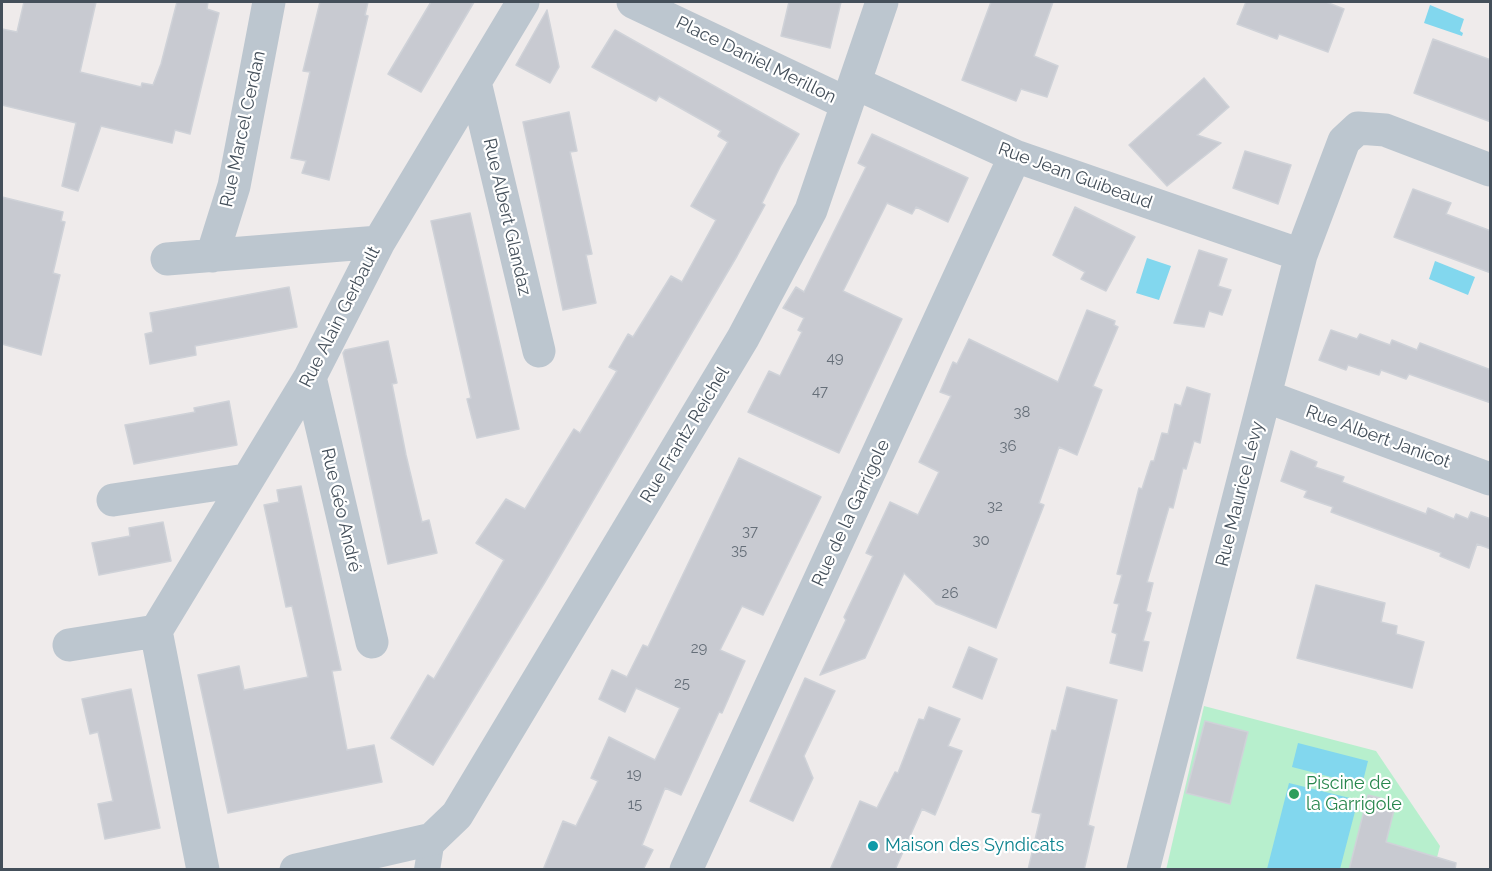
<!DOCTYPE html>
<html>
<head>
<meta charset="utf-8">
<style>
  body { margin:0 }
  #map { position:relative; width:1492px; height:871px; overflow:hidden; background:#efebeb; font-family:Raleway,sans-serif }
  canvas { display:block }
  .frame { position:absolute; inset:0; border:3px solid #444f5a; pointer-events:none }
</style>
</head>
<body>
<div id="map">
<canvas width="1492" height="871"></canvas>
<div class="frame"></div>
</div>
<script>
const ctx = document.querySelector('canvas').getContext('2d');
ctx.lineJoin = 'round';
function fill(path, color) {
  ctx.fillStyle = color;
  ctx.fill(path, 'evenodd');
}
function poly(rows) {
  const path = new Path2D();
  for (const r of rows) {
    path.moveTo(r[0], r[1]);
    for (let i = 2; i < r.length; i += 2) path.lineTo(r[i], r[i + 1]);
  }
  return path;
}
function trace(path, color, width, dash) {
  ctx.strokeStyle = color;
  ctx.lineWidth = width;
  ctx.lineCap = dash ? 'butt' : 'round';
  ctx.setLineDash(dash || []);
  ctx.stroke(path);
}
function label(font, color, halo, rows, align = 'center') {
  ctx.font = font + ' Raleway,sans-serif';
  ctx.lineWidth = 4.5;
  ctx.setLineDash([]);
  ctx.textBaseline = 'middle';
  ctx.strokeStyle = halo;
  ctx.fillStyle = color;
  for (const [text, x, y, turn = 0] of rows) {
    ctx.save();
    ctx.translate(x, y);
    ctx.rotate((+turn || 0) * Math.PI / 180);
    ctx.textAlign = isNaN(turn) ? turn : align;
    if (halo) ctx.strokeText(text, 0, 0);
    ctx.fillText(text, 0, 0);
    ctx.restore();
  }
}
const green = poly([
  [1204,706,1376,751,1440,846,1434,869,1166,870]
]);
const water = poly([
  [1430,5,1464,19,1460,31,1463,33,1462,36,1424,23],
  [1147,258,1171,266,1159,300,1136,293],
  [1435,261,1475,277,1468,295,1429,279],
  [1298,743,1368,761,1362,785,1292,767],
  [1289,783,1358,800,1340,869,1267,869]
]);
const building = poly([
  [24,2,96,2,80,72,141,87,142,83,153,85,161,64,177,2,208,2,207,9,219,13,190,134,175,130,172,143,101,126,78,191,62,186,76,123,2,105,2,29,17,32,24,2],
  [320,2,368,2,365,15,368,16,329,180,302,173,306,161,291,158,310,72,303,71,320,2],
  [431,2,474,2,421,92,388,74,431,2],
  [789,2,841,2,830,48,781,36,789,2],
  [991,2,1053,2,1034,56,1058,66,1047,97,1021,89,1016,101,962,80,991,2],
  [1246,2,1326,2,1344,9,1328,52,1279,34,1277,39,1237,24,1246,2],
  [547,10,559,67,550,83,516,65,547,10],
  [615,30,799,134,781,165,762,203,765,205,737,256,545,582,433,765,391,738,428,675,434,679,504,560,476,543,506,499,525,509,574,429,580,433,617,371,609,367,628,334,633,337,671,276,682,282,716,220,691,206,728,142,718,136,721,131,659,96,656,101,592,67,615,30],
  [1433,39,1491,60,1491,122,1414,93,1433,39],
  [1204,78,1229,107,1197,135,1221,143,1167,186,1129,145,1204,78],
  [569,112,577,151,570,152,592,254,586,255,596,303,563,310,523,122,569,112],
  [872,134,968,178,948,222,916,207,912,214,887,203,843,291,902,319,839,453,748,412,769,371,780,376,802,332,798,330,804,318,783,308,796,287,804,292,866,167,858,163,872,134],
  [1245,151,1291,165,1278,204,1233,188,1245,151],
  [1413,189,1451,203,1446,214,1491,231,1491,273,1394,237,1413,189],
  [2,197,63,212,61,221,65,222,53,273,60,275,41,355,2,344,2,197],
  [1075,207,1135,237,1106,291,1081,279,1085,272,1053,255,1075,207],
  [470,213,519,429,477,438,467,399,471,398,431,221,470,213],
  [1199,250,1227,259,1218,286,1231,290,1222,315,1209,311,1204,327,1174,323,1199,250],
  [289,287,297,327,195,346,196,355,150,364,145,334,153,332,150,313,289,287],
  [1087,310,1115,321,1114,325,1118,327,1093,386,1102,390,1077,455,1059,447,1039,503,1044,505,996,628,936,604,904,573,865,658,820,675,846,620,844,617,873,556,866,553,890,502,918,515,939,472,919,462,951,396,940,392,953,362,957,364,969,339,1058,382,1087,310],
  [1331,330,1357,339,1360,334,1390,345,1392,340,1417,350,1420,343,1491,370,1491,403,1409,374,1406,379,1381,370,1379,375,1348,365,1346,370,1319,360,1331,330],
  [388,341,397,383,392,384,406,455,422,522,429,520,437,553,388,564,343,353,345,350,388,341],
  [1187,387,1210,394,1200,443,1194,441,1186,469,1183,468,1173,508,1169,507,1147,582,1153,583,1146,611,1151,613,1143,641,1149,642,1142,671,1110,663,1117,634,1112,632,1119,604,1114,603,1122,575,1117,574,1139,488,1142,489,1151,461,1154,461,1162,433,1168,434,1175,404,1181,406,1187,387],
  [229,401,237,445,134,464,125,425,195,412,194,408,229,401],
  [1291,451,1317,462,1315,467,1344,477,1342,482,1426,514,1428,508,1454,519,1456,514,1468,519,1471,512,1491,519,1491,549,1477,544,1469,568,1440,556,1441,553,1331,512,1333,507,1304,497,1307,491,1281,481,1291,451],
  [739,458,821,497,763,615,742,606,720,650,745,661,722,713,719,712,681,795,665,788,642,845,653,850,643,870,543,870,563,821,576,826,598,781,591,778,609,737,655,760,680,708,636,688,625,712,599,699,612,670,627,677,643,645,648,647,739,458],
  [301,486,341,670,332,671,347,750,374,745,382,782,228,813,198,675,239,666,244,690,308,677,292,606,286,607,264,505,279,502,277,490,301,486],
  [163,522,171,561,99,575,92,543,130,536,129,528,163,522],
  [1316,585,1385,603,1381,622,1397,626,1396,634,1424,642,1412,688,1297,658,1316,585],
  [969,647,997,659,982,699,953,687,969,647],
  [805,678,835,691,804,756,813,778,793,821,750,801,805,678],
  [1067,687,1117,700,1088,825,1094,827,1084,870,1028,870,1041,814,1032,812,1052,730,1056,731,1067,687],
  [131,689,160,828,105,839,98,804,113,801,98,732,90,734,82,699,131,689],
  [929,707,960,719,948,746,962,751,935,815,922,809,895,870,830,870,860,801,877,808,895,772,898,773,919,719,924,720,929,707],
  [1205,721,1248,732,1230,804,1186,793,1205,721],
  [1368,795,1396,802,1386,842,1456,863,1455,870,1349,870,1368,795]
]);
const pedestrian = poly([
  [427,870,432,839]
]);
const minor = poly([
  [633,2,846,103],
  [475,82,539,351],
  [855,83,1015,156,1301,255],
  [212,256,234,186,269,2],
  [167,259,379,242],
  [310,377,372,642],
  [1265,396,1490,479],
  [113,500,246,480],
  [69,645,156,631],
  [203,870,156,631,310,377,379,242,523,2],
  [296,870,432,839,457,815,743,338,811,210,882,2],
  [686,870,1015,156],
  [1143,870,1301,255,1344,141,1358,128,1385,130,1490,170]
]);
const markers = [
  [1294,794,6,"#2e9e5b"],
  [873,846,6,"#0f9aa8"]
];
const numberNames = [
  ["49",835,358],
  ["47",820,391],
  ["38",1022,412],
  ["36",1008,446],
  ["32",995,506],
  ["37",750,531],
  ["30",981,540],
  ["35",739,550],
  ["26",950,593],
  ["29",699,648],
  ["25",682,683],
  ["19",634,774],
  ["15",635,804]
];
const streetNames = [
  ["Place Daniel Merillon",756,60,26],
  ["Rue Marcel Cerdan",243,129,-78],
  ["Rue Jean Guibeaud",1075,176,20],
  ["Rue Albert Glandaz",507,217,77],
  ["Rue Alain Gerbault",340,317,-63],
  ["Rue Frantz Reichel",685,435,-59],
  ["Rue Albert Janicot",1378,437,20],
  ["Rue Maurice Lévy",1240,494,-76],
  ["Rue Géo André",341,510,77],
  ["Rue de la Garrigole",851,513,-65]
];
const leisureNames = [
  ["Piscine de",1306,784],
  ["la Garrigole",1306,805]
];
const cultureNames = [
  ["Maison des Syndicats",885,846]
];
fill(green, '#b7efcd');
fill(water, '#82d7ee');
fill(building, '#c8cad1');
trace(building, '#cfd2d8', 1.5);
trace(pedestrian, '#bcc6cf', 26);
trace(minor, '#bcc6cf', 33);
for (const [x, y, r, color] of markers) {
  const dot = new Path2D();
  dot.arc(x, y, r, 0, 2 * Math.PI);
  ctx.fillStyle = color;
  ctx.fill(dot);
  trace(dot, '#fff', 2);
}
label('15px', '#656e78', null, numberNames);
label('18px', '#444f5a', '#fff', streetNames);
label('18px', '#27864d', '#fff', leisureNames, 'left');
label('18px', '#0d838f', '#fff', cultureNames, 'left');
</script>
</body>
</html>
